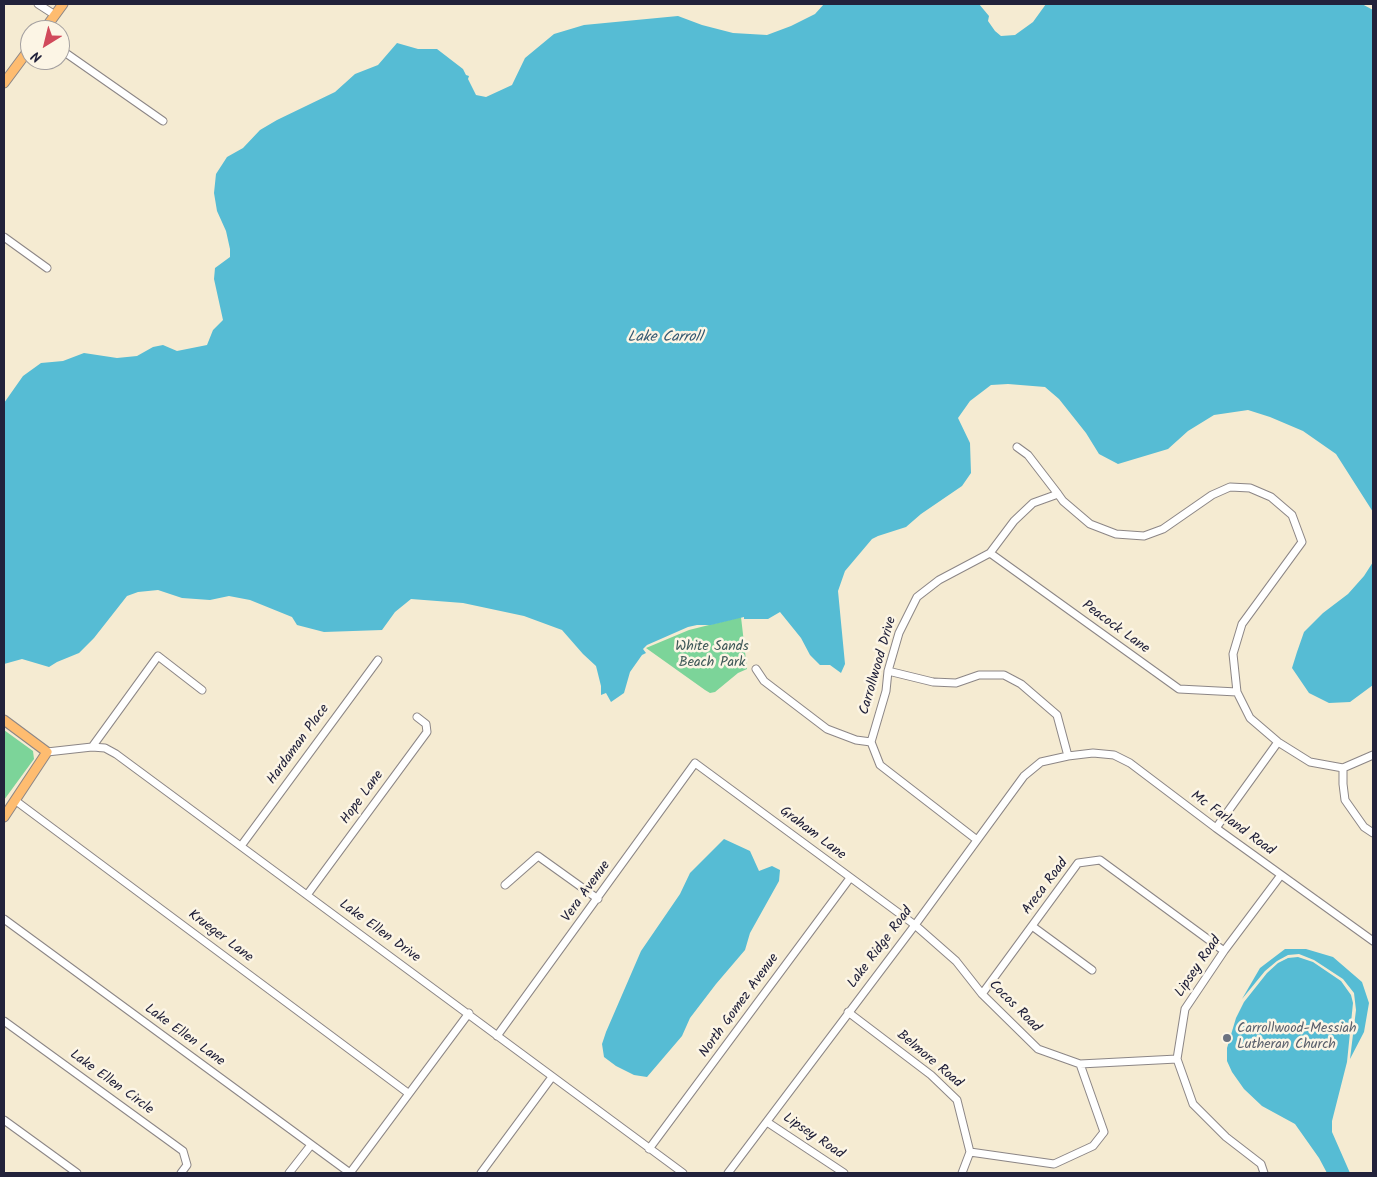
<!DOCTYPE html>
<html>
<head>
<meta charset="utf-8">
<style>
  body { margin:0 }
  #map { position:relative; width:1377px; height:1177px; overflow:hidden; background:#f5ebd2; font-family:Kalam,sans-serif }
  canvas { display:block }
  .frame { position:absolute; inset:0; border:5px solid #22223b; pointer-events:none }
  .north { position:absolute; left:20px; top:20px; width:50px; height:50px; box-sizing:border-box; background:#fcf5e5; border:1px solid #a5a1a1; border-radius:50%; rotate:216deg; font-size:14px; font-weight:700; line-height:20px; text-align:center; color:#22223b }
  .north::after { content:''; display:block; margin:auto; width:18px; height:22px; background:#d1495b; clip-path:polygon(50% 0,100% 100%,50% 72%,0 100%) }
</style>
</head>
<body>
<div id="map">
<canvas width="1377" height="1177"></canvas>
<div class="frame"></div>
<div class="north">N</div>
</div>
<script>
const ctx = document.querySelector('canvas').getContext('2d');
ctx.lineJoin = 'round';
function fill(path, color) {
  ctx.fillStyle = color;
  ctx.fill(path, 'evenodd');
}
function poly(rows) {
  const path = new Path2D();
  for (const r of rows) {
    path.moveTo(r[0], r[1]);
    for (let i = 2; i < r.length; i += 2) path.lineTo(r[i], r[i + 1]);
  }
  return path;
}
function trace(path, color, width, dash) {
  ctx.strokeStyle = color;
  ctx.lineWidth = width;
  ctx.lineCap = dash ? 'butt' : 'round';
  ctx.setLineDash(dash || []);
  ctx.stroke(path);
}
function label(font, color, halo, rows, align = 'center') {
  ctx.font = font + ' Kalam,sans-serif';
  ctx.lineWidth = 5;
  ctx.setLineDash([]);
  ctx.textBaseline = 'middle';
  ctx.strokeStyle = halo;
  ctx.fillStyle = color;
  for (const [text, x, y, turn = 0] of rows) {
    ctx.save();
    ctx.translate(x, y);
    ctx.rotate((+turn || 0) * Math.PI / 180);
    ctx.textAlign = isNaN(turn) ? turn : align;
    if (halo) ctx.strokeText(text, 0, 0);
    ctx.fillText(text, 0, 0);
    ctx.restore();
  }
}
const green = poly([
  [741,617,747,669,738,673,715,692,710,693,705,690,646,648,689,630],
  [4,730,33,751,34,759,4,800]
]);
const water = poly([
  [824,4,979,4,989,16,988,21,995,31,1001,36,1015,35,1033,22,1046,4,1362,4,1373,10,1373,512,1336,454,1303,431,1270,417,1248,410,1214,415,1188,431,1168,449,1118,464,1099,454,1086,433,1059,399,1045,387,1008,384,991,385,970,401,958,418,970,443,971,473,962,486,921,514,906,527,878,536,872,539,845,571,838,591,845,664,841,673,830,665,820,665,810,655,801,638,780,612,768,619,744,619,744,617,711,625,697,625,688,627,647,645,643,649,646,653,642,655,630,672,624,693,611,702,606,693,601,695,601,686,596,666,583,654,562,630,524,616,463,603,411,599,395,612,382,630,324,632,297,625,292,617,250,600,229,596,210,600,182,598,158,590,138,592,127,596,94,638,79,653,57,662,49,667,22,659,4,664,4,403,23,376,41,363,63,361,84,353,117,358,137,356,153,347,163,345,177,351,207,345,213,330,223,320,214,279,215,268,230,257,230,249,226,231,217,211,214,193,216,174,227,157,243,148,260,130,277,120,335,92,355,74,378,65,397,43,418,49,437,49,463,69,466,75,469,76,468,79,476,95,486,97,512,85,525,58,554,34,584,25,678,16,702,25,733,33,767,35,791,26,815,14],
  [1373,562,1373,685,1350,702,1329,703,1309,693,1292,668,1297,652,1304,632,1323,613,1348,594,1364,576],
  [724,839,750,851,759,871,772,866,780,870,779,881,750,933,745,950,716,984,690,1018,682,1036,647,1077,634,1075,616,1066,604,1057,602,1044,606,1032,641,951,680,894,690,873],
  [1285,949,1306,949,1333,957,1362,982,1369,1003,1364,1032,1350,1059,1356,1010,1354,993,1343,979,1314,960,1299,954,1288,955,1277,961,1265,971,1242,999,1260,968],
  [1298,957,1313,962,1341,981,1351,995,1353,1003,1347,1062,1332,1121,1332,1132,1350,1173,1327,1173,1319,1158,1295,1124,1262,1106,1244,1089,1232,1072,1227,1061,1227,1048,1236,1018,1244,1002,1267,973,1278,963,1288,958]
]);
const minor = poly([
  [38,4,55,15],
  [60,49,163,121],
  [4,237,47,268],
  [1017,447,1028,455,1058,494],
  [990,553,1179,689,1237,692],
  [756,669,764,681,827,729,856,740,871,742],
  [888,671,933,682,956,683,979,675,1004,675,1021,684,1057,715,1068,756],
  [92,747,158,656,202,690],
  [47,752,92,747,105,748,116,754,683,1173],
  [1343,768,1343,784,1345,800,1364,827,1373,833],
  [16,801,408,1093],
  [1216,828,1278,742],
  [977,840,880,765,871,742,886,691,888,671,899,633,917,597,939,580,990,553,1014,521,1033,503,1058,494,1063,501,1090,524,1116,534,1144,536,1163,529,1212,495,1230,487,1250,488,1271,497,1292,515,1302,542,1242,624,1233,654,1237,692,1250,718,1278,742,1310,762,1343,768,1373,755],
  [241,846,378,660],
  [505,885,538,856,598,899],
  [307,895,427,732,426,724,417,717],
  [4,919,350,1173],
  [1032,926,1092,970],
  [982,994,1078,863,1100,860,1224,951],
  [848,1012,931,1075,957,1100,970,1152,962,1173],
  [4,1021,183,1151,187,1165,181,1173],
  [497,1036,695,763,915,925,956,961,982,994,1038,1049,1080,1064,1177,1059],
  [4,1120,77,1173],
  [767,1122,844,1173],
  [649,1149,850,878],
  [970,1152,1054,1164,1093,1146,1104,1132,1080,1064],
  [289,1173,311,1145],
  [350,1173,469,1013],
  [481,1173,552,1077],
  [728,1173,915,925,1024,776,1041,762,1068,756,1093,753,1114,755,1130,763,1216,828,1373,941],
  [1264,1173,1261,1164,1226,1137,1193,1104,1177,1059,1185,1009,1224,951,1281,875]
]);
const major = poly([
  [44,30,63,4],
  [4,83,30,48],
  [4,720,47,752,4,817]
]);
const markers = [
  [1227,1038,5,"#6b7280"]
];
const streetNames = [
  ["Peacock Lane",1115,628,36],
  ["Carrollwood Drive",879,666,-74],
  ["Hardaman Place",299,745,-54],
  ["Hope Lane",363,798,-54],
  ["Mc Farland Road",1232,824,36],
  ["Graham Lane",812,834,37],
  ["Areca Road",1046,887,-53],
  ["Vera Avenue",587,892,-54],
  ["Lake Ellen Drive",379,932,36],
  ["Krueger Lane",220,937,37],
  ["Lake Ridge Road",881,948,-53],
  ["Lipsey Road",1199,967,-56],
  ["North Gomez Avenue",740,1006,-54],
  ["Cocos Road",1014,1007,45],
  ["Lake Ellen Lane",184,1036,36],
  ["Belmore Road",929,1060,40],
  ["Lake Ellen Circle",111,1083,36],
  ["Lipsey Road",813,1137,34]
];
const parkNames = [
  ["White Sands",712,648],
  ["Beach Park",712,664]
];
const worshipNames = [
  ["Carrollwood-Messiah",1237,1030],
  ["Lutheran Church",1237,1046]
];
const waterNames = [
  ["Lake Carroll",665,338]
];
fill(green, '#7cd499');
fill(water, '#56bcd4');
trace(minor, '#8c8686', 9);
trace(major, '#8c8686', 11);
trace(minor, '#fff', 7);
trace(major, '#febc70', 9);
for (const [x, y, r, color] of markers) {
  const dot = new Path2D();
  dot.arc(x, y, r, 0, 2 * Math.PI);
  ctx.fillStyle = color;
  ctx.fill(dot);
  trace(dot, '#fcf5e5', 2);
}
label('14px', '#22223b', '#fcf5e5', streetNames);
label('14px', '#3d5757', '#fcf5e5', parkNames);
label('14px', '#5b616d', '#fcf5e5', worshipNames, 'left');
label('italic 15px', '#345871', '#fcf5e5', waterNames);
</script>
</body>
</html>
